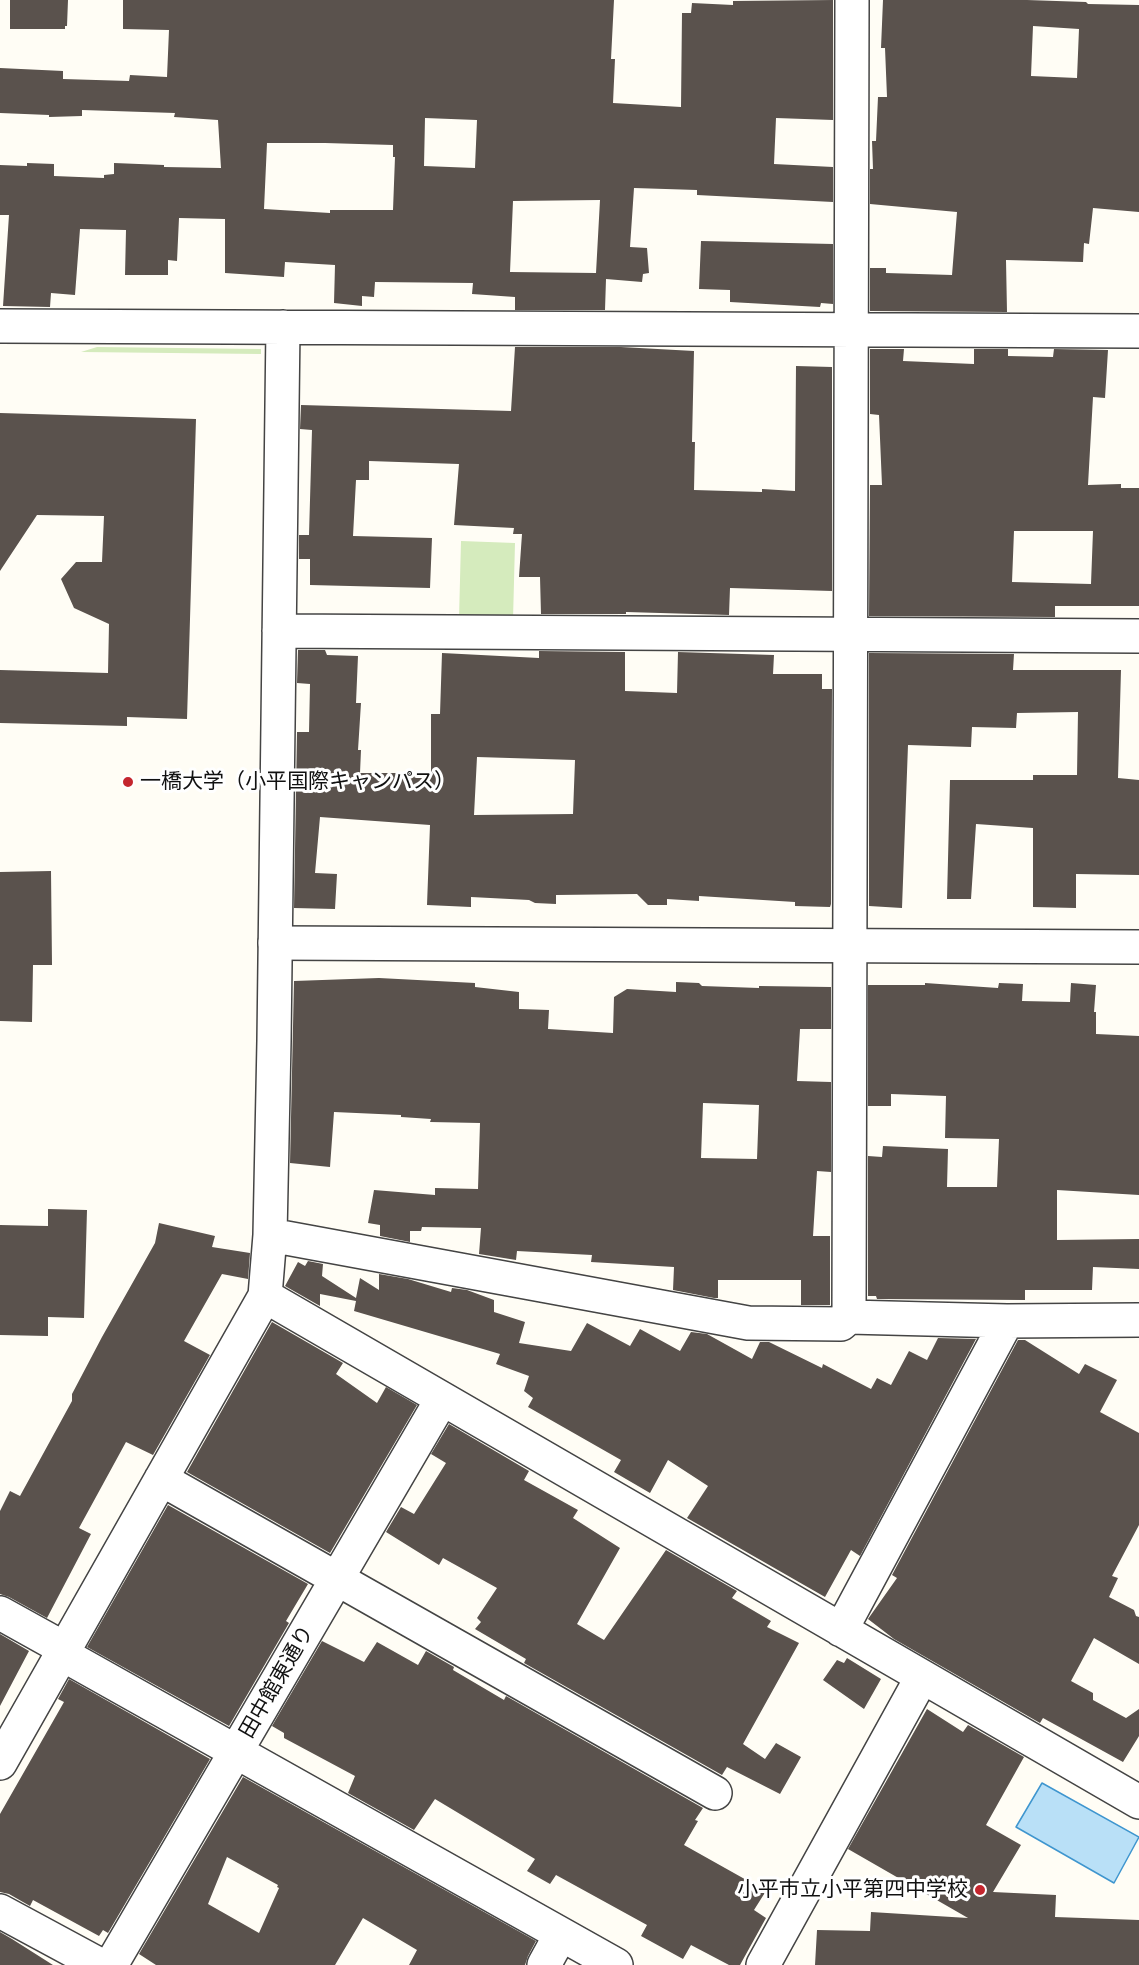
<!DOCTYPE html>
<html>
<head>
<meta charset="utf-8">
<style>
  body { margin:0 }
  canvas { display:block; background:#fffdf5 }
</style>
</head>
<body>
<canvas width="1139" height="1965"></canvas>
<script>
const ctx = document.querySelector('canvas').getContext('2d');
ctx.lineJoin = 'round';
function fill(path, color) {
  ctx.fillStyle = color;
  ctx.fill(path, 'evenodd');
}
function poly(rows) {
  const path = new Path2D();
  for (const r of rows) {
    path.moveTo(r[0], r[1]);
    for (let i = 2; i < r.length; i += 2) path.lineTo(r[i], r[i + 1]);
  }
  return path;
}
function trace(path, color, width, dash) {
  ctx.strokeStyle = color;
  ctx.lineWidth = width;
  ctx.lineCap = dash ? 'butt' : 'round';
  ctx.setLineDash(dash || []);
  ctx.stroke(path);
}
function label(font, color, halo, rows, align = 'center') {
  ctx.font = font + ' Lora,"Noto Sans JP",serif';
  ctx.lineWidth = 6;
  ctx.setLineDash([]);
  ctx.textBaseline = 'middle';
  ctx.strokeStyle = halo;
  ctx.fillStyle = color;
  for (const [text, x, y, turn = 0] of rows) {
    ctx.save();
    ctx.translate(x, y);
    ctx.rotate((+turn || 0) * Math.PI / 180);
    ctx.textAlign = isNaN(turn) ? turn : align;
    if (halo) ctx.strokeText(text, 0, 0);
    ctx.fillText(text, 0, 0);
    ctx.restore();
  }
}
const green = poly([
  [97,347,261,349,261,354,81,352],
  [461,541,515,543,513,620,459,619]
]);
const water = poly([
  [1042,1783,1139,1837,1114,1883,1016,1827,1042,1783]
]);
const building = poly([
  [10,0,68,0,67,26,65,26,65,29,10,29],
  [123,0,614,0,611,59,615,59,613,103,681,107,682,13,691,13,692,3,733,5,733,1,833,0,833,120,776,118,774,164,833,167,833,202,697,195,697,190,634,188,630,247,647,248,649,273,643,274,642,282,606,279,605,310,515,310,515,297,472,294,473,283,375,282,374,297,362,296,362,306,334,303,335,265,285,262,284,277,225,273,225,219,179,218,177,261,168,260,168,275,125,275,126,230,80,229,75,295,51,293,50,307,3,306,9,215,0,215,0,165,27,166,27,163,54,164,54,176,104,178,104,175,114,174,114,163,164,165,164,167,221,168,218,120,174,117,175,113,82,110,82,116,49,117,49,115,0,113,0,68,63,71,63,79,129,81,130,75,167,77,169,30,123,29],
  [425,118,477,120,475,168,424,166],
  [267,143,325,143,393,145,393,157,395,157,393,210,330,210,330,213,264,209],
  [600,200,596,273,510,272,513,201],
  [883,0,1027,0,1086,2,1088,4,1139,5,1139,212,1093,208,1089,244,1084,243,1083,262,1006,260,1007,312,870,311,870,268,886,268,886,273,952,275,957,212,870,204,870,169,873,169,872,141,876,141,878,97,887,97,885,48,881,48],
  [1033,26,1079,29,1077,78,1031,76],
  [701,241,833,244,833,304,821,303,820,307,730,302,730,290,699,289],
  [515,347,621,347,694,351,692,442,695,442,694,490,762,492,762,489,795,491,796,366,832,367,832,591,730,588,729,615,626,612,626,614,541,614,540,577,519,577,522,534,513,534,514,528,454,525,459,464,369,461,369,480,356,480,353,536,432,538,430,588,310,585,310,559,299,559,299,535,309,535,312,430,300,429,301,405,511,411],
  [870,349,904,349,903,361,974,364,974,349,1008,349,1008,356,1053,357,1054,349,1108,350,1105,398,1093,397,1088,485,1121,484,1121,488,1139,488,1139,606,1055,606,1055,617,869,616,870,485,882,485,879,415,870,414],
  [1014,531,1093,531,1091,584,1012,582],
  [0,413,196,419,187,719,127,717,127,726,0,723,0,670,108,673,109,624,74,608,61,579,76,562,102,562,104,516,37,515,0,571],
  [298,650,325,650,327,655,358,656,356,703,361,703,358,750,361,750,360,773,431,773,431,714,440,714,442,653,539,658,539,651,625,652,625,691,677,693,678,652,774,655,773,674,822,674,822,689,832,689,831,904,830,907,795,906,795,902,699,896,699,901,667,899,667,905,648,905,637,894,556,895,556,904,535,903,529,900,471,897,471,907,427,905,430,825,320,817,315,873,337,874,335,909,294,908,297,732,309,732,310,684,297,683],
  [477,757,575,760,573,814,474,815],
  [869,653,1014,654,1013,670,1121,670,1118,778,1139,780,1139,875,1076,874,1076,908,1033,907,1033,828,976,824,971,899,947,899,950,780,1033,780,1033,775,1077,775,1078,712,1017,713,1016,728,972,727,971,747,908,745,902,908,869,906],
  [51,871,52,965,33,965,32,1022,0,1021,0,872],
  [379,978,475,983,475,987,519,992,519,1009,549,1010,548,1029,613,1033,614,997,627,989,676,992,676,982,699,983,702,986,759,988,759,986,831,987,831,1029,800,1029,797,1081,831,1082,831,1172,817,1171,813,1236,830,1236,830,1305,801,1305,801,1280,718,1280,718,1298,714,1298,673,1290,674,1267,591,1262,592,1255,517,1251,516,1260,479,1254,481,1228,422,1227,421,1231,410,1231,410,1242,380,1236,380,1225,368,1223,374,1190,435,1195,435,1188,478,1189,480,1123,430,1122,431,1119,401,1117,401,1115,334,1112,330,1167,290,1163,294,981],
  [703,1103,759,1105,757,1159,701,1158],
  [925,983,998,988,999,983,1023,984,1022,1001,1070,1002,1071,983,1096,985,1094,1012,1096,1012,1096,1034,1139,1036,1139,1195,1057,1190,1057,1240,1139,1239,1139,1269,1093,1267,1092,1290,1025,1290,1025,1300,877,1299,876,1296,868,1296,868,1156,882,1157,883,1146,948,1149,947,1187,997,1187,999,1139,945,1138,946,1096,891,1094,891,1106,868,1106,868,985,925,985],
  [48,1209,87,1210,84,1318,48,1317,48,1336,0,1335,0,1225,48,1226],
  [159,1223,215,1236,212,1247,250,1253,248,1279,222,1274,184,1341,210,1355,153,1455,126,1442,79,1528,91,1534,47,1618,9,1597,0,1594,0,1511,10,1491,20,1496,72,1401,72,1394,102,1337,155,1243],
  [308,1261,323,1264,322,1276,356,1298,360,1278,379,1290,379,1274,408,1279,451,1292,452,1288,467,1290,494,1300,494,1312,525,1322,519,1343,571,1351,587,1323,630,1346,640,1329,680,1351,691,1332,707,1334,752,1359,760,1342,769,1342,822,1368,823,1364,871,1389,877,1378,891,1385,909,1351,927,1360,938,1338,976,1339,860,1556,851,1550,825,1597,687,1518,708,1486,668,1460,650,1493,614,1472,621,1460,528,1407,533,1398,524,1391,529,1376,496,1364,500,1354,354,1311,356,1301,320,1294,320,1306,285,1286,298,1262,305,1266],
  [272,1322,343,1363,336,1374,377,1403,386,1387,417,1405,330,1553,187,1472],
  [1018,1340,1025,1340,1079,1374,1085,1364,1117,1380,1100,1412,1139,1433,1139,1525,1112,1576,1118,1578,1109,1597,1134,1610,1136,1616,1139,1617,1139,1664,1094,1638,1071,1681,1093,1693,1093,1700,1126,1718,1139,1709,1139,1736,1123,1762,1043,1718,1040,1723,894,1639,868,1619,897,1578,892,1575],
  [449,1424,529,1471,524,1480,578,1510,573,1518,620,1548,577,1624,604,1640,666,1550,737,1591,732,1598,771,1621,767,1627,799,1643,743,1744,765,1759,776,1743,801,1757,780,1794,727,1767,722,1775,524,1663,526,1659,475,1629,481,1622,477,1618,497,1588,443,1558,439,1565,386,1532,401,1507,414,1514,446,1463,431,1454],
  [168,1505,308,1584,286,1621,289,1623,229,1726,87,1647],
  [0,1634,29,1651,0,1706],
  [322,1641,364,1662,377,1642,418,1665,426,1651,454,1667,453,1670,504,1700,506,1696,703,1808,695,1820,698,1821,684,1845,766,1891,754,1910,766,1918,740,1965,729,1965,691,1945,683,1959,641,1936,647,1925,556,1875,550,1884,527,1871,535,1859,435,1799,414,1830,348,1793,355,1776,284,1738,284,1733,272,1726],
  [847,1658,881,1679,864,1709,823,1680,837,1660,844,1663],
  [69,1679,210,1759,108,1933,103,1930,99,1936,33,1900,30,1906,9,1894,0,1892,0,1814,64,1702,58,1699],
  [927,1709,963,1732,968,1725,1024,1757,986,1825,1021,1845,993,1892,1056,1895,1055,1917,1139,1920,1139,1965,815,1965,817,1930,870,1931,871,1912,968,1918,848,1849],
  [243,1777,536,1941,528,1956,525,1965,409,1965,417,1950,363,1918,335,1965,156,1965,139,1954],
  [227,1857,278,1885,277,1887,279,1888,259,1933,208,1904],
  [0,1932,12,1939,53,1965,0,1965]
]);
const minor = poly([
  [0,326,1139,331],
  [279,631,1139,636],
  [270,1235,748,1323,841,1324,849,1317,1007,1321,1139,1320],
  [265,1296,1139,1802],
  [849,1317,852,0],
  [161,1479,715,1793],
  [0,1613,65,1649],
  [841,1630,1007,1321],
  [62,1654,616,1965],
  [0,1763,265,1296,270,1235,274,1041,283,327],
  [0,1911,100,1965],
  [111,1965,442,1399],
  [544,1965,561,1934],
  [763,1965,922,1677]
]);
const tertiary = poly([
  [275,943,1139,947]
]);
const markers = [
  [128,782,6,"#c4262e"],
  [980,1890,6,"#c4262e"]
];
const poiNames = [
  ["一橋大学（小平国際キャンパス）",140,782],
  ["小平市立小平第四中学校",968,1890,"right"]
];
const streetNames = [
  ["田中館東通り",277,1682,-60]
];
fill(green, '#d5ebbd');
fill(water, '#b9e0f7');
trace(water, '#3f96cf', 1.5);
fill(building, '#5a524d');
trace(minor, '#444', 36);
trace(tertiary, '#444', 36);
trace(minor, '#fff', 33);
trace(tertiary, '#fff', 33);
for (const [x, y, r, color] of markers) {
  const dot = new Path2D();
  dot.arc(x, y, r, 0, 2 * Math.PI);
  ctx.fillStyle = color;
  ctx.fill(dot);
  trace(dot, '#fff', 2);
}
label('21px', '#111', '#fff', poiNames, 'left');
label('21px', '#111', '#fff', streetNames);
</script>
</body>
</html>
